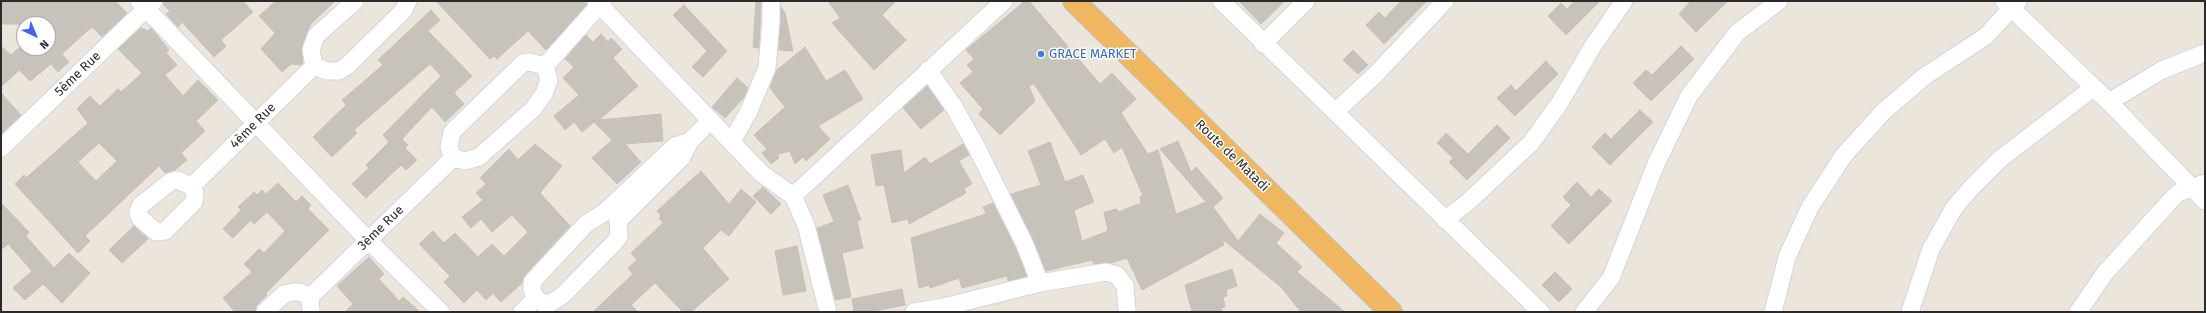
<!DOCTYPE html>
<html>
<head>
<meta charset="utf-8">
<style>
  body { margin:0 }
  #map { position:relative; width:2206px; height:313px; overflow:hidden; background:#ebe5dc; font-family:"Fira Sans",sans-serif }
  canvas { display:block }
  .frame { position:absolute; inset:0; border:2px solid #2a2a2a; pointer-events:none }
  .north { position:absolute; left:16px; top:16px; width:40px; height:40px; box-sizing:border-box; background:#fff; border:1px solid #aaa; border-radius:50%; rotate:136deg; font-size:11px; font-weight:700; line-height:16px; text-align:center; color:#2a2a2a }
  .north::after { content:''; display:block; margin:auto; width:14px; height:18px; background:#4462f1; clip-path:polygon(50% 0,100% 100%,50% 72%,0 100%) }
</style>
</head>
<body>
<div id="map">
<canvas width="2206" height="313"></canvas>
<div class="frame"></div>
<div class="north">N</div>
</div>
<script>
const ctx = document.querySelector('canvas').getContext('2d');
ctx.lineJoin = 'round';
function fill(path, color) {
  ctx.fillStyle = color;
  ctx.fill(path, 'evenodd');
}
function poly(rows) {
  const path = new Path2D();
  for (const r of rows) {
    path.moveTo(r[0], r[1]);
    for (let i = 2; i < r.length; i += 2) path.lineTo(r[i], r[i + 1]);
  }
  return path;
}
function trace(path, color, width, dash) {
  ctx.strokeStyle = color;
  ctx.lineWidth = width;
  ctx.lineCap = dash ? 'butt' : 'round';
  ctx.setLineDash(dash || []);
  ctx.stroke(path);
}
function label(font, color, halo, rows, align = 'center') {
  ctx.font = font + ' "Fira Sans",sans-serif';
  ctx.lineWidth = 3;
  ctx.setLineDash([]);
  ctx.textBaseline = 'middle';
  ctx.strokeStyle = halo;
  ctx.fillStyle = color;
  for (const [text, x, y, turn = 0] of rows) {
    ctx.save();
    ctx.translate(x, y);
    ctx.rotate((+turn || 0) * Math.PI / 180);
    ctx.textAlign = isNaN(turn) ? turn : align;
    if (halo) ctx.strokeText(text, 0, 0);
    ctx.fillText(text, 0, 0);
    ctx.restore();
  }
}
const building = poly([
  [1,1,115,1,127,13,102,37,92,27,85,33,62,54,69,62,58,72,51,64,30,81,19,70,1,87,1,46,11,55,19,48,48,48,48,24,1,24,1,1],
  [164,1,243,1,253,12,221,40,226,46,214,57,182,22,178,27,166,14,170,11,163,4,164,1],
  [276,1,335,1,311,24,307,32,302,47,303,63,300,65,291,64,282,72,261,49,275,33,259,16,276,1],
  [436,1,585,1,587,4,546,50,528,31,497,59,494,56,490,59,436,1],
  [756,1,761,1,759,48,753,47,756,1],
  [828,1,896,1,882,15,906,40,874,70,832,23,840,18,828,1],
  [1025,1,1029,1,1100,84,1112,73,1136,99,1121,113,1148,154,1158,150,1176,214,1206,202,1160,149,1178,141,1191,172,1196,167,1223,198,1213,207,1238,241,1260,214,1284,233,1276,243,1302,267,1297,272,1345,312,1301,312,1281,287,1222,239,1224,245,1142,290,1127,258,1111,263,1094,264,1092,260,1046,271,1034,241,1011,194,1041,185,1028,151,1050,142,1065,182,1083,175,1094,202,1074,210,1082,241,1108,231,1104,212,1117,209,1118,212,1141,203,1140,197,1143,196,1122,147,1114,153,1105,139,1081,155,1034,84,1029,86,1035,101,1000,135,979,114,983,109,960,83,973,72,967,65,974,59,966,50,1025,1],
  [1239,1,1285,1,1261,24,1239,1],
  [1401,1,1427,1,1384,44,1366,25,1379,12,1385,18,1401,1],
  [1575,1,1600,1,1566,35,1548,16,1561,3,1567,9,1575,1],
  [1691,1,1728,1,1696,32,1679,14,1691,1],
  [684,5,727,51,703,77,692,67,707,51,673,15,684,5],
  [781,7,785,13,793,51,779,50,781,7],
  [431,10,440,20,428,31,472,76,454,93,464,104,445,122,432,107,402,139,408,145,405,148,417,160,406,170,401,165,366,198,352,184,369,168,366,165,389,142,383,135,441,76,430,64,354,130,357,133,332,157,313,137,346,105,342,100,383,65,378,60,431,10],
  [141,28,148,31,151,28,169,50,166,53,177,65,165,75,183,96,198,80,218,100,196,121,205,131,181,153,187,160,175,170,165,173,159,166,85,236,90,241,78,253,15,184,24,175,26,178,88,123,77,109,90,96,100,106,118,89,121,92,142,73,118,49,141,28],
  [99,143,117,161,96,181,78,162,99,143],
  [601,34,608,42,611,38,622,49,613,58,638,86,599,120,661,114,663,141,625,144,641,162,617,184,592,158,612,140,594,122,582,132,574,122,565,130,554,116,579,95,563,78,574,67,565,59,586,35,593,42,601,34],
  [1681,46,1694,59,1651,101,1633,83,1646,70,1652,75,1681,46],
  [805,47,826,81,845,70,863,99,818,126,830,139,806,161,803,157,795,164,790,151,778,154,779,158,771,164,762,153,767,149,754,135,785,107,770,88,777,70,805,47],
  [1353,50,1368,65,1358,74,1343,60,1353,50],
  [1546,61,1558,74,1515,116,1497,98,1511,85,1516,91,1546,61],
  [737,78,748,88,745,96,725,118,712,107,737,78],
  [927,86,944,110,921,129,903,108,927,86],
  [1,93,21,115,1,134,1,93],
  [1640,110,1653,122,1610,165,1592,147,1605,133,1611,139,1640,110],
  [1497,125,1510,138,1467,180,1449,162,1453,158,1437,143,1446,133,1468,154,1497,125],
  [535,144,562,166,540,193,570,226,525,275,522,283,501,302,493,293,486,300,477,290,464,303,444,282,450,276,419,244,433,231,444,243,455,233,478,257,492,244,504,256,528,232,512,215,492,232,481,219,471,228,462,217,483,200,476,193,486,184,480,178,509,149,518,160,535,144],
  [963,144,969,155,959,161,972,184,964,188,966,193,909,224,908,219,892,223,884,185,876,186,871,155,901,150,904,173,925,157,930,164,963,144],
  [701,171,729,204,741,189,756,202,729,236,721,230,703,248,729,279,691,312,683,312,655,283,631,305,638,312,593,312,633,274,628,268,637,260,631,253,663,223,659,218,661,216,657,211,701,171],
  [1577,182,1591,197,1599,189,1612,201,1569,244,1551,226,1571,205,1563,197,1577,182],
  [278,183,296,202,302,196,311,205,308,209,329,230,266,293,267,295,256,306,255,312,235,312,223,298,252,272,244,264,259,249,264,253,285,231,267,212,254,224,251,220,233,238,223,229,241,210,238,207,254,192,257,195,262,190,266,194,278,183],
  [848,185,861,220,857,221,863,248,842,253,851,297,835,300,817,228,834,222,823,195,848,185],
  [763,187,781,204,771,214,753,196,763,187],
  [1,203,29,232,26,236,54,268,69,253,90,273,62,303,43,284,25,300,13,288,32,271,8,244,1,250,1,203],
  [993,203,1016,249,1027,276,1008,281,1007,276,962,288,959,278,930,288,929,285,919,288,911,238,986,214,983,207,993,203],
  [134,226,148,239,122,263,109,250,134,226],
  [797,246,806,291,783,295,775,251,797,246],
  [369,257,384,274,379,279,399,301,403,297,420,312,345,312,353,304,337,286,369,257],
  [1232,269,1237,286,1226,290,1227,296,1223,297,1225,307,1221,308,1222,312,1192,312,1185,285,1232,269],
  [1555,272,1572,289,1559,302,1542,285,1555,272],
  [902,289,905,305,869,312,854,312,852,299,902,289]
]);
const minor = poly([
  [139,1,368,240,441,312],
  [596,1,761,173,793,196,806,225,828,312],
  [1221,1,1541,312],
  [2004,1,2109,102,2205,201],
  [1263,44,1306,1],
  [530,62,545,66,549,80,544,94,533,109,479,157,465,161,453,158,449,147,452,132,523,63,530,62],
  [314,66,327,71,339,71,348,65,403,11,408,1],
  [314,66,311,50,316,36,355,1],
  [545,66,603,1],
  [928,70,954,107,977,148,1025,245,1040,283],
  [2109,102,2162,70,2205,53],
  [1335,112,1375,75,1445,1],
  [690,141,675,146,605,212,586,224,532,282,532,290,536,298,542,303,551,303,563,295,614,243,619,236,618,221,682,157,690,141,710,121],
  [732,141,749,111,767,68,771,21,771,1],
  [1,148,154,1],
  [177,180,192,186,195,193,194,202,165,231,156,232,140,218,138,212,141,205,170,182,177,180],
  [192,186,314,66],
  [793,196,1004,1],
  [1445,220,1468,202,1531,143,1559,104,1593,46,1624,1],
  [310,297,453,158],
  [265,312,284,294,293,292,300,292,310,297,311,312],
  [522,312,536,298],
  [914,312,944,307,1040,283,1106,272,1117,275,1125,286,1127,312],
  [1584,312,1611,278,1656,164,1689,96,1737,33,1779,1],
  [1773,312,1787,257,1810,207,1844,155,1884,111,1925,76,1986,36,2018,1],
  [1910,312,1931,249,1954,208,1971,188,2000,159,2093,88],
  [2078,312,2105,273,2171,200,2178,193,2205,183]
]);
const trunk = poly([
  [1074,1,1391,312]
]);
const markers = [
  [1041,54,4,"#3f7fe0"]
];
const shopNames = [
  ["GRACE MARKET",1049,54]
];
const streetNames = [
  ["5ème Rue",78,74,-44],
  ["4ème Rue",253,126,-45],
  ["Route de Matadi",1232,156,44],
  ["3ème Rue",381,228,-44]
];
fill(building, '#c7c3bb');
trace(building, '#c6c1b6', 1);
trace(minor, '#d2d4e2', 19);
trace(trunk, '#c3c3c3', 24);
trace(minor, '#fff', 17);
trace(trunk, '#f0b660', 22);
for (const [x, y, r, color] of markers) {
  const dot = new Path2D();
  dot.arc(x, y, r, 0, 2 * Math.PI);
  ctx.fillStyle = color;
  ctx.fill(dot);
  trace(dot, '#fff', 1.5);
}
label('13px', '#366cbe', '#fff', shopNames, 'left');
label('13px', '#2a2a2a', '#fff', streetNames);
</script>
</body>
</html>
